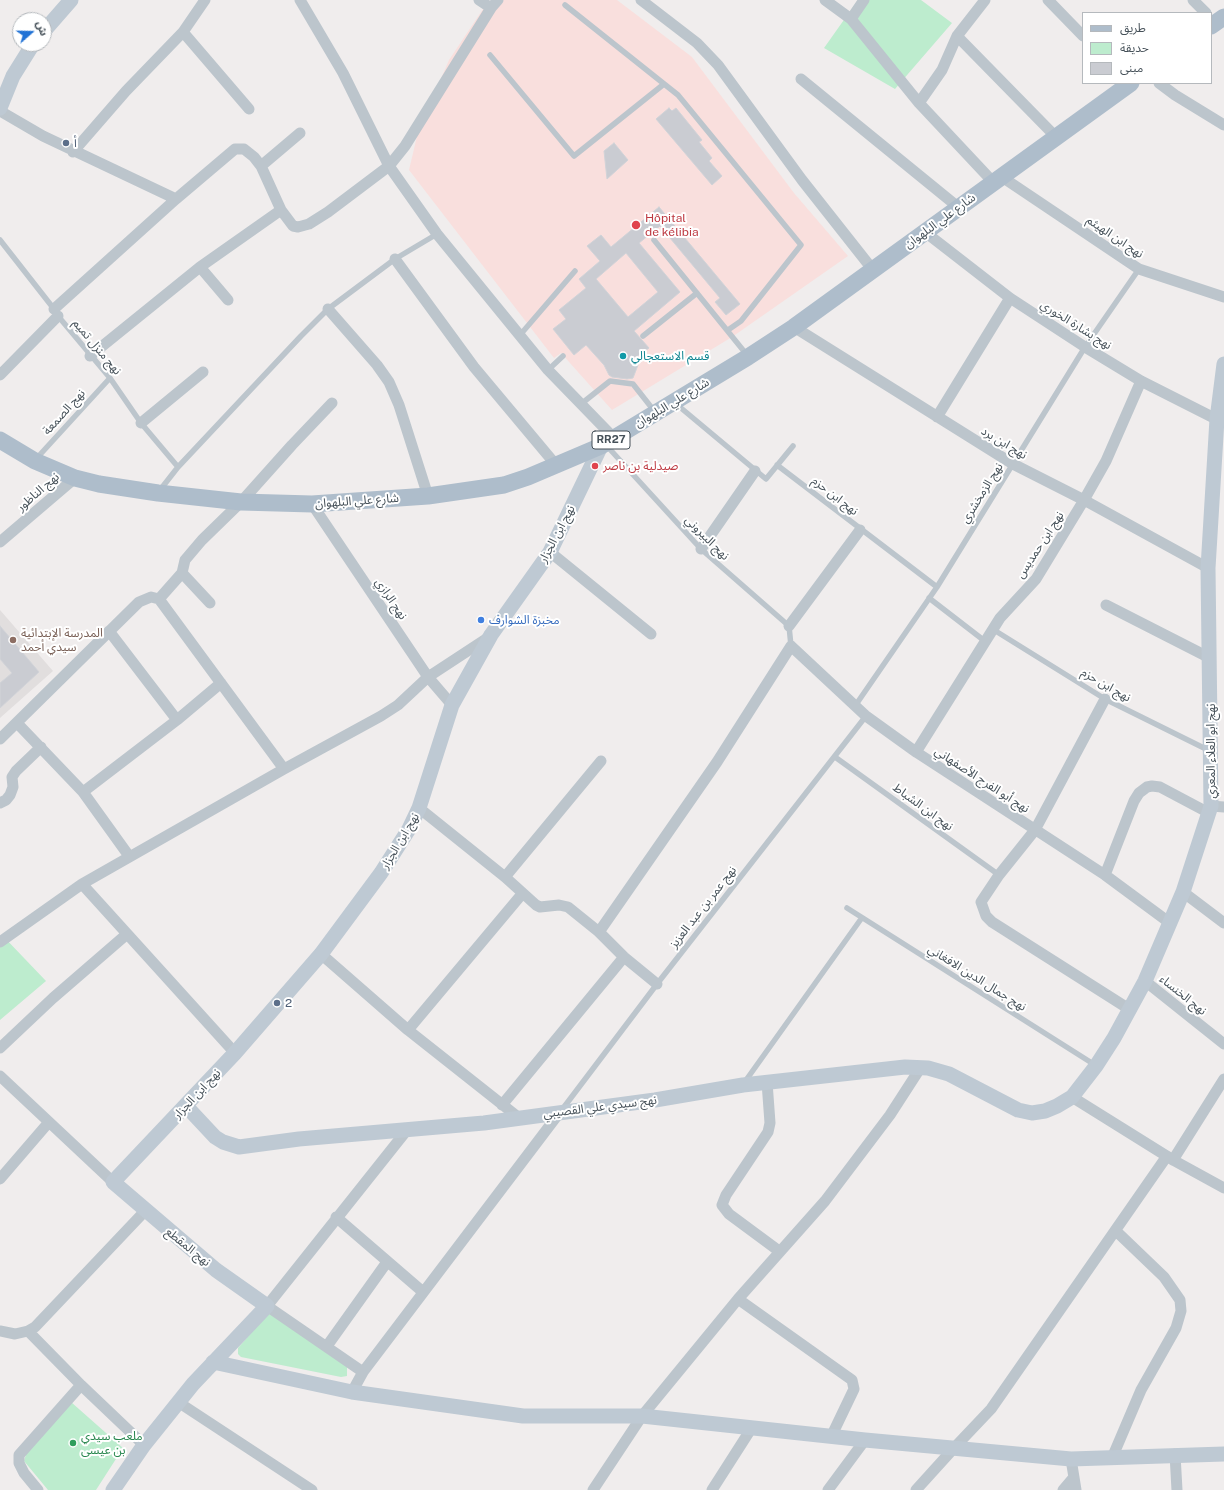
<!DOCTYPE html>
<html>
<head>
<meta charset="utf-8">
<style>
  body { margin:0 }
  #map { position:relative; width:1224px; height:1490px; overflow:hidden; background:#f0eded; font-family:"Public Sans","Noto Sans Arabic",sans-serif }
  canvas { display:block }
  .legend { position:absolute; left:1082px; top:12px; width:130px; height:72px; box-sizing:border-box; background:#fff; border:1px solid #b5b9bd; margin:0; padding:5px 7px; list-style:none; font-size:12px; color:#465159 }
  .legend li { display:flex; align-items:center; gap:8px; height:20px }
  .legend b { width:20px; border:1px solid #b5b9bd }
  .north { position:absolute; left:12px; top:12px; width:40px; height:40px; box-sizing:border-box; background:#fff; border:1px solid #b5b9bd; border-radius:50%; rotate:70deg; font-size:11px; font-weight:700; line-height:16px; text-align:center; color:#465159 }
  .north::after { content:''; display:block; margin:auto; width:14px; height:18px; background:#2172d5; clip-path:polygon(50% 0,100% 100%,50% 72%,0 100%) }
</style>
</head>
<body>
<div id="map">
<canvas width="1224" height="1490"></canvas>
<ul class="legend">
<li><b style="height:5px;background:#aebdcb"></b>طريق</li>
<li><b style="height:11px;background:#bdecce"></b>حديقة</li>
<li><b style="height:11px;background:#caccd2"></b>مبنى</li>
</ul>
<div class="north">ش</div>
</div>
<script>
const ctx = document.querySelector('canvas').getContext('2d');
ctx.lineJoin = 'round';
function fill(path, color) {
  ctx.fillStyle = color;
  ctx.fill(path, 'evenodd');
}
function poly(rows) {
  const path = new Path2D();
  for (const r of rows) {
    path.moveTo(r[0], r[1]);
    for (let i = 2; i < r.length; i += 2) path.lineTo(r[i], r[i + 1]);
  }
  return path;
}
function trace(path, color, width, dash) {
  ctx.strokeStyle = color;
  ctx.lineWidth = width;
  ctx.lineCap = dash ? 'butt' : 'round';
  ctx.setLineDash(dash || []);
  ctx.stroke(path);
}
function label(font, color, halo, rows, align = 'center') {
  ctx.font = font + ' "Public Sans","Noto Sans Arabic",sans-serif';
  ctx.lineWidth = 4;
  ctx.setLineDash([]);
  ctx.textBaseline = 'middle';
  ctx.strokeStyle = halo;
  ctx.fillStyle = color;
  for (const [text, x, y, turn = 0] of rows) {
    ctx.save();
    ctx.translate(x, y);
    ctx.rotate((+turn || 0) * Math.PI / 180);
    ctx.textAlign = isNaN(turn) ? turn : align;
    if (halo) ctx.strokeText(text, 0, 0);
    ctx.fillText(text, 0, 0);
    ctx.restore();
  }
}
const education = poly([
  [0,610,53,671,0,718]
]);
const medical = poly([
  [494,0,617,0,692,57,794,193,848,256,732,337,612,410,561,353,554,358,409,170,418,132,449,60,483,9]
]);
const green = poly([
  [858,0,921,0,952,23,895,89,824,48],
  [2,935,46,981,0,1020,0,936],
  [270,1311,347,1363,347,1376,341,1377,241,1357,238,1354,238,1348],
  [71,1402,123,1448,96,1490,48,1490,24,1461,31,1438]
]);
const building = poly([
  [669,108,672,111,676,108,702,140,699,142,712,158,709,161,722,176,712,185,656,119,669,108],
  [614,143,628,160,607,179,604,151,614,143],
  [659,207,740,304,726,315,715,302,720,298,660,226,639,243,680,292,634,331,649,348,633,359,638,365,633,378,627,379,612,377,609,375,604,365,586,345,574,355,553,329,566,319,559,310,586,288,579,279,600,261,587,246,601,235,611,247,659,207],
  [626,253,658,292,628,317,596,279,626,253],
  [0,626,39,672,0,708,0,683,12,673,0,659,0,626]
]);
const lane = poly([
  [565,5,678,95,801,245,741,321,728,330],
  [490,55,574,156,664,84],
  [0,240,54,309,58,316,110,378,141,423,178,467],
  [654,240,747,355],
  [520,335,575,271],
  [643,336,697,293],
  [548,370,563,356],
  [675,403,766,479,793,446],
  [581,404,610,381,633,384,655,412],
  [606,445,701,549,789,626,791,646],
  [36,459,110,378],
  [777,465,937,587],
  [160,490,178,467,301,336,328,309,395,259,437,234],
  [929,598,986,642],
  [994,630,1105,699,1208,750],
  [855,706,937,587,1085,347,1139,269],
  [835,757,999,875],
  [847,908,1095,1065],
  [744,1083,861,919],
  [561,1111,657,984,866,716]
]);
const street = poly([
  [300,0,343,73,389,166,437,234,548,370,614,438],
  [479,0,491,8],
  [641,0,697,43,718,65,802,180,873,270],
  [825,0,851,19,864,0],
  [1048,0,1083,36],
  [1193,0,1206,13],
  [851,19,919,103,994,183],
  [183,32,249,109],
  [957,36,1056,137],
  [801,79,958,207],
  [1159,83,1175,95,1224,125],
  [919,103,942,70,957,36,985,0],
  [0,111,43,136,176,199],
  [73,152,126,91,183,32,205,0],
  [261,166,300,133],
  [1002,177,1139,269,1224,297],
  [925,232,1010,298,1085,347,1141,381,1222,422],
  [395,259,474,367,556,465],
  [200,267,228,300],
  [54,309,176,199,235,149,244,149,254,157,261,166,281,210,293,226,298,227,309,224,328,212,389,166,405,146,491,8,498,0],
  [328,309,377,365,389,382,399,405,428,496],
  [794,327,1013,464,1084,500,1208,568],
  [90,356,200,267,281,210],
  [0,375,58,316],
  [937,417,1010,298],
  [141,423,203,372],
  [312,504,428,677,452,705],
  [0,542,75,478],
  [701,549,755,471],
  [550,552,651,634],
  [159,599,182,573],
  [210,603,182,573,185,560,202,540,241,502,292,445,332,403],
  [1106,605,1210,658],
  [789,626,860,530],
  [109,631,177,720],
  [1105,699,1035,830,999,875,981,902,986,916,992,922,1129,1009],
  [17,723,83,792,129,856],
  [0,739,139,602,151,597,159,599,284,769],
  [916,752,1000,618,1036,579,1084,500,1106,461,1141,381],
  [83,792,177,720,221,683],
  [0,803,6,800,10,795,13,787,12,777,16,771,41,747],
  [1211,806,1224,807],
  [419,808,505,877,536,905,540,907,559,905,568,907,599,932,624,957,657,984],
  [1105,875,1134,801,1139,793,1147,787,1152,786,1160,787,1209,813],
  [505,877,601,761],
  [82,884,235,1053],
  [1183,892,1224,923],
  [599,932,717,762,791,646,866,716,916,752,1105,875,1170,923],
  [0,942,82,884,284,769,381,716,398,705,428,677,489,637],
  [321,954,408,1030,518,1117],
  [1145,981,1224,1044],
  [408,1030,522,894],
  [0,1048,53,998,127,934],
  [0,1076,113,1182],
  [767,1082,770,1123,768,1132,726,1195,722,1205,729,1214,779,1251],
  [1072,1097,1173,1160,1224,1188],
  [502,1105,624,957],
  [1173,1160,1224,1079],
  [0,1179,49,1122],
  [336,1217,423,1292],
  [738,1299,852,1380,854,1389,831,1437],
  [0,1331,15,1334,28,1331,35,1327,145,1211],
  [28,1331,81,1385],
  [327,1346,387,1262],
  [363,1372,267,1306,407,1130],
  [352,1392,363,1372,560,1112],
  [178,1402,312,1490],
  [1175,1454,1177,1490],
  [1112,1458,1141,1390,1176,1328,1181,1311,1180,1300,1164,1277,1116,1231],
  [1071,1459,1076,1490],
  [38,1490,24,1473,19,1463,19,1455,81,1385,144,1445],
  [593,1490,642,1416,738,1299,825,1201,890,1115,921,1067],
  [712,1490,751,1429],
  [828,1490,865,1440],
  [916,1490,954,1448,991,1409,1167,1156],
  [1063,1490,1074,1477]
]);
const secondary = poly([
  [44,31,71,0],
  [0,108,13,76,33,44],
  [186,1106,215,1137,223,1142,239,1147,299,1139,484,1123,655,1100,743,1085,905,1067,928,1068,949,1074,1018,1110,1032,1113,1045,1111,1057,1106,1072,1097,1096,1066,1114,1038,1145,981,1183,892,1211,806,1208,568,1217,419,1224,364],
  [213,1362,352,1392,523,1416,642,1416,865,1440,1071,1459,1224,1454],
  [113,1490,144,1445,193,1384,267,1306,216,1270,113,1182,235,1053,321,954,381,873,409,829,419,808,452,705,491,635,550,552,601,446]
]);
const primary = poly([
  [1211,26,1224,17],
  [0,440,35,461,75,478,99,484,158,493,241,502,312,504,428,496,504,485,528,477,601,446,748,357,794,327,1131,83]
]);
const markers = [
  [66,143,4,"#5c6f8a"],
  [636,225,5,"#e0444e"],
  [623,356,4,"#0f9aa8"],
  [595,466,4,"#e0444e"],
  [481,620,4,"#3f7fe0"],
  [13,640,4,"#8d6e63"],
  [277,1003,4,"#5c6f8a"],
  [73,1443,4,"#2e9e5b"]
];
const shields = [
  [611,440,38]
];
const shieldNames = [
  ["RR27",611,440]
];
const serviceNames = [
  ["أ",74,143],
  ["2",285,1003]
];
const healthNames = [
  ["Hôpital",645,218],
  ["de kélibia",645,232],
  ["صيدلية بن ناصر",603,466]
];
const streetNames = [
  ["شارع علي البلهوان",940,221,-36],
  ["نهج ابن الهيثم",1115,237,34],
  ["نهج بشارة الخوري",1076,325,32],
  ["نهج منزل تميم",97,347,50],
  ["شارع علي البلهوان",672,403,-31],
  ["نهج الصمعة",64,412,-48],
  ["نهج ابن برد",1004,443,31],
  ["نهج الناظور",38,492,-41],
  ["نهج الزمخشري",982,493,-58],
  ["نهج ابن حزم",835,496,38],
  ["شارع علي البلهوان",357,501,-4],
  ["نهج ابن الجزار",557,534,-62],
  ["نهج البيروني",707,538,45],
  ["نهج ابن حمديس",1040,545,-57],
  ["نهج الرازي",391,599,56],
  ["نهج ابن حزم",1106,685,30],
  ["نهج ابو العلاء المعري",1211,751,-90],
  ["نهج أبو الفرج الأصفهاني",982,780,33],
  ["نهج ابن الشباط",923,807,36],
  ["نهج ابن الجزار",400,841,-59],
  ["نهج عمر بن عبد العزيز",703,907,-52],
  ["نهج جمال الدين الافغاني",977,978,32],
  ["نهج الخنساء",1183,995,39],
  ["نهج ابن الجزار",197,1094,-47],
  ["نهج سيدي علي القصيبي",600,1107,-7],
  ["نهج المقطع",188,1247,39]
];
const cultureNames = [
  ["قسم الاستعجالي",631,356]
];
const shopNames = [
  ["مخبزة الشوارف",489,620]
];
const educationNames = [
  ["المدرسة الإبتدائية",21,633],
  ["سيدي أحمد",21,647]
];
const leisureNames = [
  ["ملعب سيدي",81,1436],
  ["بن عيسى",81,1450]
];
fill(education, '#e1dede');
fill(medical, '#f9dfdd');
fill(green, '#bdecce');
fill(building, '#caccd2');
trace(building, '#d1d3d8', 1);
trace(lane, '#bcc5cc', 5.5);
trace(street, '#bcc5cc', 11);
trace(secondary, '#bec9d3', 15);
trace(primary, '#aebdcb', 17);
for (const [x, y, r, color] of markers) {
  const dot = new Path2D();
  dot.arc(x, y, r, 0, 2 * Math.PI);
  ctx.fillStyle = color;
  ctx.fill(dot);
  trace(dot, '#fff', 1.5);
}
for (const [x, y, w] of shields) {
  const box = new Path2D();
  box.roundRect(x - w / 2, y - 9, w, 18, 3);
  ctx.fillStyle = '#fff';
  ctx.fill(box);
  trace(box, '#465159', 1);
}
label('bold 11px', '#465159', null, shieldNames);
label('12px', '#4e5e75', '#fff', serviceNames, 'left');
label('12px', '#be3a42', '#fff', healthNames, 'left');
label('12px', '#465159', '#fff', streetNames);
label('12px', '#0d838f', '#fff', cultureNames, 'left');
label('12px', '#366cbe', '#fff', shopNames, 'left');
label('12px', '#785e54', '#fff', educationNames, 'left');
label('12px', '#27864d', '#fff', leisureNames, 'left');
</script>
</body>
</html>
